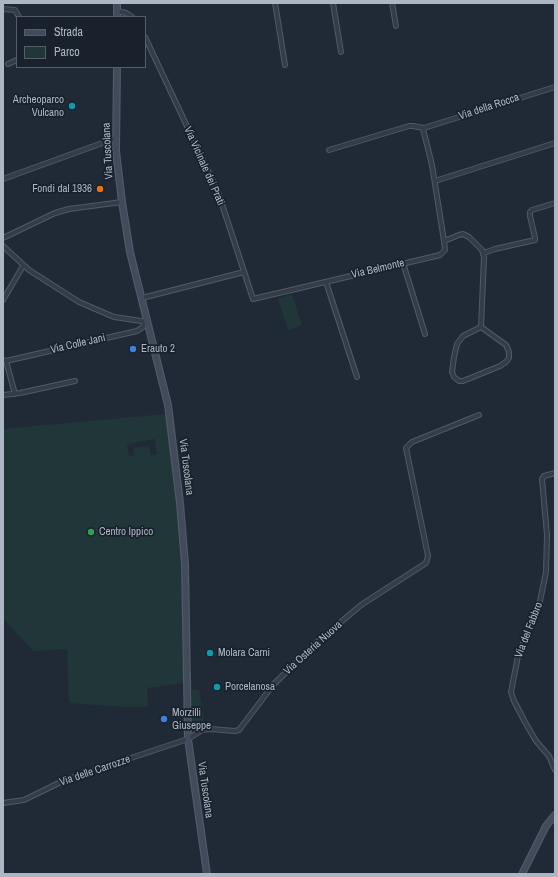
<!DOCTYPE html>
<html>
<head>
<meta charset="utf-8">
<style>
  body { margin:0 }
  #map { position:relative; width:558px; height:877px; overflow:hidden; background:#202a37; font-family:"Archivo Narrow",sans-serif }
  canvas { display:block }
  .frame { position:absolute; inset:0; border:4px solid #adb6c4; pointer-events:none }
  .legend { position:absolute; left:16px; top:16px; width:130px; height:52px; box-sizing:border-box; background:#19212c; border:1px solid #545d69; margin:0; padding:5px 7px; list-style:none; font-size:12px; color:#adb6c4 }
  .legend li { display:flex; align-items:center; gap:8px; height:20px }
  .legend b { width:20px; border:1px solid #545d69 }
</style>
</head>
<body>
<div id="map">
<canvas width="558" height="877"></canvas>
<div class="frame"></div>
<ul class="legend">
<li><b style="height:5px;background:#414b5b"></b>Strada</li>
<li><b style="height:11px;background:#213638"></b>Parco</li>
</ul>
</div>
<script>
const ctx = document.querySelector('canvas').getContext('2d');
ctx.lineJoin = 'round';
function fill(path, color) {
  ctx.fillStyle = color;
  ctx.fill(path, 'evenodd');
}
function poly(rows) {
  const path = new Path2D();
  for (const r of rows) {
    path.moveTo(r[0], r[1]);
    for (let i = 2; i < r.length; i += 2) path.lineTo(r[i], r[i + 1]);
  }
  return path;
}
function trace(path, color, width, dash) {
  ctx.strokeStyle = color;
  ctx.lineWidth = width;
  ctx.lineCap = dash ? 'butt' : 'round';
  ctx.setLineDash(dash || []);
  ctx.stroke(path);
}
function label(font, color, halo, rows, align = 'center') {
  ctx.font = font + ' "Archivo Narrow",sans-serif';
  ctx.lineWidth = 3.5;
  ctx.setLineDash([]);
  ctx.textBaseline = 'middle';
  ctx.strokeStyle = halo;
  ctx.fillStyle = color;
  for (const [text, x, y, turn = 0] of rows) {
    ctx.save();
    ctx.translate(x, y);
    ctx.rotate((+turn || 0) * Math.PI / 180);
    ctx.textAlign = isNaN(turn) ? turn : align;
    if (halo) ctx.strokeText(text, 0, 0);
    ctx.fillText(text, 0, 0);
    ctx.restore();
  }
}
const green = poly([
  [292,294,302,325,288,330,278,299],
  [166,414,178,502,182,563,184,683,147,688,148,707,126,707,69,703,67,649,33,651,3,618,3,429],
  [155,439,157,454,151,456,149,446,133,448,134,455,129,456,127,444],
  [192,690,199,690,204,719,201,724,192,733]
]);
const street = poly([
  [275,3,285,65],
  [333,3,341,52],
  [392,3,396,26],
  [3,9,15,10,19,17],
  [117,11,126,13,132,17],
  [145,37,218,192,253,299,440,255,445,250,444,241,459,235,463,234,469,237,482,250,484,257,481,327,463,336,457,344,454,357,452,372,454,377,459,381,463,381,500,366,506,362,509,358,509,352,506,345,481,327],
  [8,64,17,60],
  [423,129,432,165,444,241],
  [329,150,409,126,413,126,424,128,555,87],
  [3,179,116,138],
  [435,181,555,143],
  [3,238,55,213,69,209,122,202],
  [3,246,29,270,79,302,114,317,148,322],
  [484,253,495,249,535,240,535,238,530,216,530,212,532,210,555,203],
  [403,263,425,334],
  [326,282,357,377],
  [142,298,244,272],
  [3,300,23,266],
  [3,360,6,361,15,394],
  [6,361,137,331,143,327,145,321],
  [3,395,20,393,75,381],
  [555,473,544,476,542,479,547,535,546,572,540,601,518,656,511,692,514,701,525,722,536,741,549,756,555,770],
  [3,803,24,800,65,780,188,739,202,730,210,729,235,731,239,730,273,685,316,643,361,605,426,563,428,556,406,448,412,442,479,415]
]);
const secondary = poly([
  [117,3,117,17],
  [117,67,116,151,122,202,130,252,168,405,180,503,185,564,188,739,207,874],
  [522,874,546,826,555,815]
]);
const markers = [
  [72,106,4,"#0f9aa8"],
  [100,189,4,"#e8710a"],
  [133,349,4,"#3f7fe0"],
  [91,532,4,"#2e9e5b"],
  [210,653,4,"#0f9aa8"],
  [217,687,4,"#0f9aa8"],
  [164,719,4,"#3f7fe0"]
];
const poiNames = [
  ["Archeoparco",64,100,"right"],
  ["Vulcano",64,113,"right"],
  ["Fondi dal 1936",92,189,"right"],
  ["Erauto 2",141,349],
  ["Centro Ippico",99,532],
  ["Molara Carni",218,653],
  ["Porcelanosa",225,687],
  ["Morzilli",172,713],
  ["Giuseppe",172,726]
];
const streetNames = [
  ["Via della Rocca",489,107,-18],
  ["Via Tuscolana",108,151,-93],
  ["Via Vicinale dei Prati",204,166,66],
  ["Via Belmonte",378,269,-13],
  ["Via Colle Jani",78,344,-13],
  ["Via Tuscolana",186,467,83],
  ["Via del Fabbro",529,630,-69],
  ["Via Osteria Nuova",313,648,-42],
  ["Via delle Carrozze",95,771,-19],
  ["Via Tuscolana",205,790,82]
];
fill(green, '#213638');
trace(street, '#515965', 6);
trace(secondary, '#515965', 8);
trace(street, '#333c48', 4);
trace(secondary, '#414b5b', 5.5);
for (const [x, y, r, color] of markers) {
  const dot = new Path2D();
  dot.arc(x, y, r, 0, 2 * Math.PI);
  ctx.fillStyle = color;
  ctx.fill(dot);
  trace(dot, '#19212c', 1.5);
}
label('11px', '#adb6c4', '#19212c', poiNames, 'left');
label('11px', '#adb6c4', '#19212c', streetNames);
</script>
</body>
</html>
